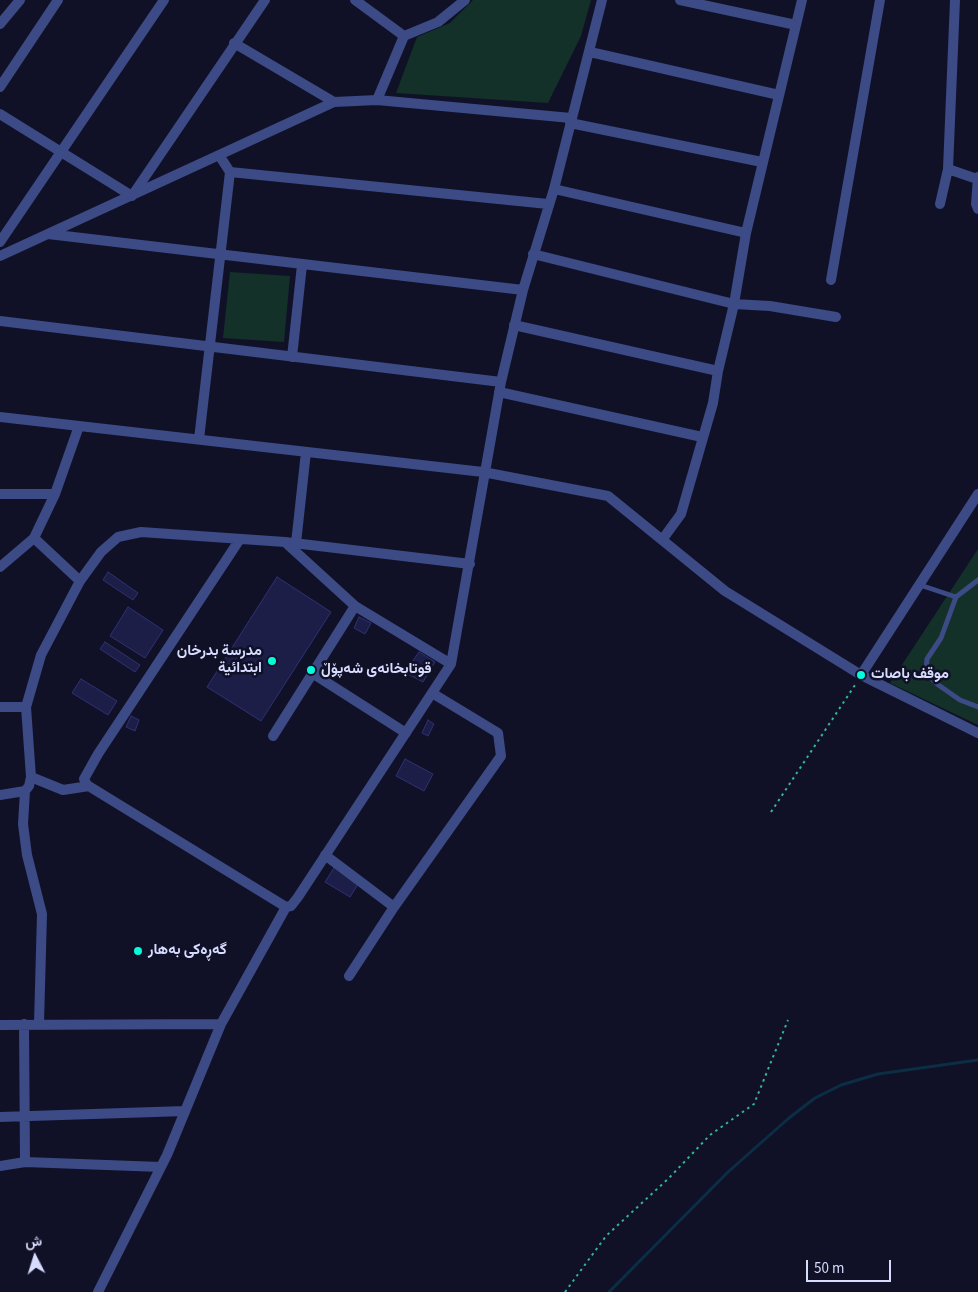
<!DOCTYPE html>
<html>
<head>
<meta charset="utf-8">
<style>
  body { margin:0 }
  #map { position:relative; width:978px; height:1292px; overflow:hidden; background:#101127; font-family:"Source Sans 3",Vazirmatn,sans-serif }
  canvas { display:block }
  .north { position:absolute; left:10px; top:1232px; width:50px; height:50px; -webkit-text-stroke:4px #101127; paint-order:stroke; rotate:355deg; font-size:14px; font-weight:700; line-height:20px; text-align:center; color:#d7dcfe }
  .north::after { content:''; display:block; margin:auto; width:18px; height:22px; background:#d7dcfe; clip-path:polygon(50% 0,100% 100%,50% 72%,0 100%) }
  .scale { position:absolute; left:806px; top:1260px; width:85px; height:22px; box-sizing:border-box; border:2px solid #d7dcfe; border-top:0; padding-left:6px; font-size:15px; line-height:18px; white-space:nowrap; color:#d7dcfe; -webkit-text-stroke:4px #101127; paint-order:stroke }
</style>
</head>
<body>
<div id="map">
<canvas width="978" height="1292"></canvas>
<div class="north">ش</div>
<div class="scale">50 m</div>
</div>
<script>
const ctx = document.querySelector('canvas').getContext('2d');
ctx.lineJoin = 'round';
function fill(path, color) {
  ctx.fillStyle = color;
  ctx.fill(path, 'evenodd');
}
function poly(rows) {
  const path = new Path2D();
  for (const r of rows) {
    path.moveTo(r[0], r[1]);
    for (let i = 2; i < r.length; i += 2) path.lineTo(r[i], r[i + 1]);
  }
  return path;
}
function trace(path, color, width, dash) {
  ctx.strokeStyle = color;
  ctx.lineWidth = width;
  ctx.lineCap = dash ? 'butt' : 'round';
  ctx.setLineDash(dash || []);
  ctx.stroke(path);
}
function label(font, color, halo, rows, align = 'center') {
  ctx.font = font + ' "Source Sans 3",Vazirmatn,sans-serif';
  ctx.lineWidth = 5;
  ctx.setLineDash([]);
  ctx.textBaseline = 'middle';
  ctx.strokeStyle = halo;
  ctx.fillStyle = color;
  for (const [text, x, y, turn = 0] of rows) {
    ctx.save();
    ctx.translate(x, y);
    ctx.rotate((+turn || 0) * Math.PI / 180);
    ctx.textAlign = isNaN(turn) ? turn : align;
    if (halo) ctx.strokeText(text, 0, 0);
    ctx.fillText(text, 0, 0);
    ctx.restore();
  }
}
const green = poly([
  [473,0,591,0,581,36,548,103,396,93,417,37,450,23],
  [230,272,290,276,284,342,223,338],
  [978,549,978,725,890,683]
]);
const stream = poly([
  [609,1292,728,1172,789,1118,815,1098,841,1085,878,1074,978,1060]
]);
const building = poly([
  [108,572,138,593,133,600,103,580,108,572],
  [277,577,331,612,261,721,207,687,277,577],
  [128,607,163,630,145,658,110,636,128,607],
  [359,617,371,623,365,634,354,628,359,617],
  [105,642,140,665,135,672,100,649,105,642],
  [419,652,435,662,429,672,412,662,419,652],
  [412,662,429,672,423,682,406,673,412,662],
  [81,679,117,701,108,715,72,693,81,679],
  [131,716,139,720,135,731,126,727,131,716],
  [428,720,434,724,428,736,422,733,428,720],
  [405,759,433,774,424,791,396,776,405,759],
  [337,863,362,878,350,897,325,882,337,863]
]);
const path = poly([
  [771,812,855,685],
  [565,1292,606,1236,669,1178,710,1135,754,1104,788,1020]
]);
const lane = poly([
  [978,580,956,597,941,638,927,659,926,673,937,684,960,700,978,707],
  [920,585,956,597]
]);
const street = poly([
  [355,0,404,36,377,100],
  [680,0,796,25],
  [0,24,20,0],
  [404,36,438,22,465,0],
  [234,43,334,102],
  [590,52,779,95],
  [0,87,58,0],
  [0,114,132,196,265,0],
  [570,123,762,162],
  [948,169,977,179],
  [230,172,548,204],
  [978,177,976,204,978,209],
  [554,189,746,233],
  [940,204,948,169,955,0],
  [48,234,523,290],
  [0,242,164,0],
  [533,254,734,304,746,233,802,0],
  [0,256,334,102,377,100,571,118],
  [831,280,880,0],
  [0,321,501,382],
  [514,325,718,371],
  [292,357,302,265],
  [499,392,702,437],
  [0,417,483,472,608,496,725,591,861,675,978,733],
  [199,439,230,172,219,155],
  [0,494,55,494],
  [34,538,80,581],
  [240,539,98,754,84,779,87,785,286,907,291,906,298,897,451,664,501,382,523,290,554,189,602,0],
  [662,540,681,514,713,403,718,371,734,304,770,306,836,317],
  [285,542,355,606,451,664],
  [296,543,306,452],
  [0,567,34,538,55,494,79,426],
  [312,673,406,733],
  [861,675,978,494],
  [0,707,26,707],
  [273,736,355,606],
  [31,777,63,790,89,786],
  [25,791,23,824,27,855,42,914,39,1023],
  [0,795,25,791,29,786,31,777,26,707,41,655,80,581,101,552,118,537,141,532,285,542,470,564],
  [325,855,394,907],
  [349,976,394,907,501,756,498,733,432,693],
  [0,1025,221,1024],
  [0,1117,185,1111],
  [25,1162,161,1167],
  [0,1166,25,1162,24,1024],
  [98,1292,167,1155,221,1024,286,907]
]);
const markers = [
  [272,661,5,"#07fadb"],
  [311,670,5,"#07fadb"],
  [861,675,5,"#07fadb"],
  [138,951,5,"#07fadb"]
];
const poiNames = [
  ["مدرسة بدرخان",262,652,"right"],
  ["ابتدائية",262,669,"right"],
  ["قوتابخانەی شەپۆڵ",321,670],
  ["موقف باصات",871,675],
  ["گەڕەکی بەهار",148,951]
];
fill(green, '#133129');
trace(stream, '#0b2e45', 3);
fill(building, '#1d1e48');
trace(building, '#2f3174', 1);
trace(path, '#32b791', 2, [2.5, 4]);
trace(lane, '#3c4a85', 5);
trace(street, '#3c4a85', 10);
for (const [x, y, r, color] of markers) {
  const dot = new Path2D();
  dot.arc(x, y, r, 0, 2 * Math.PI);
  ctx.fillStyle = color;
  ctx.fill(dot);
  trace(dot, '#101127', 2);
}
label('bold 15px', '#d7dcfe', '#101127', poiNames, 'left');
</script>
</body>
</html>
